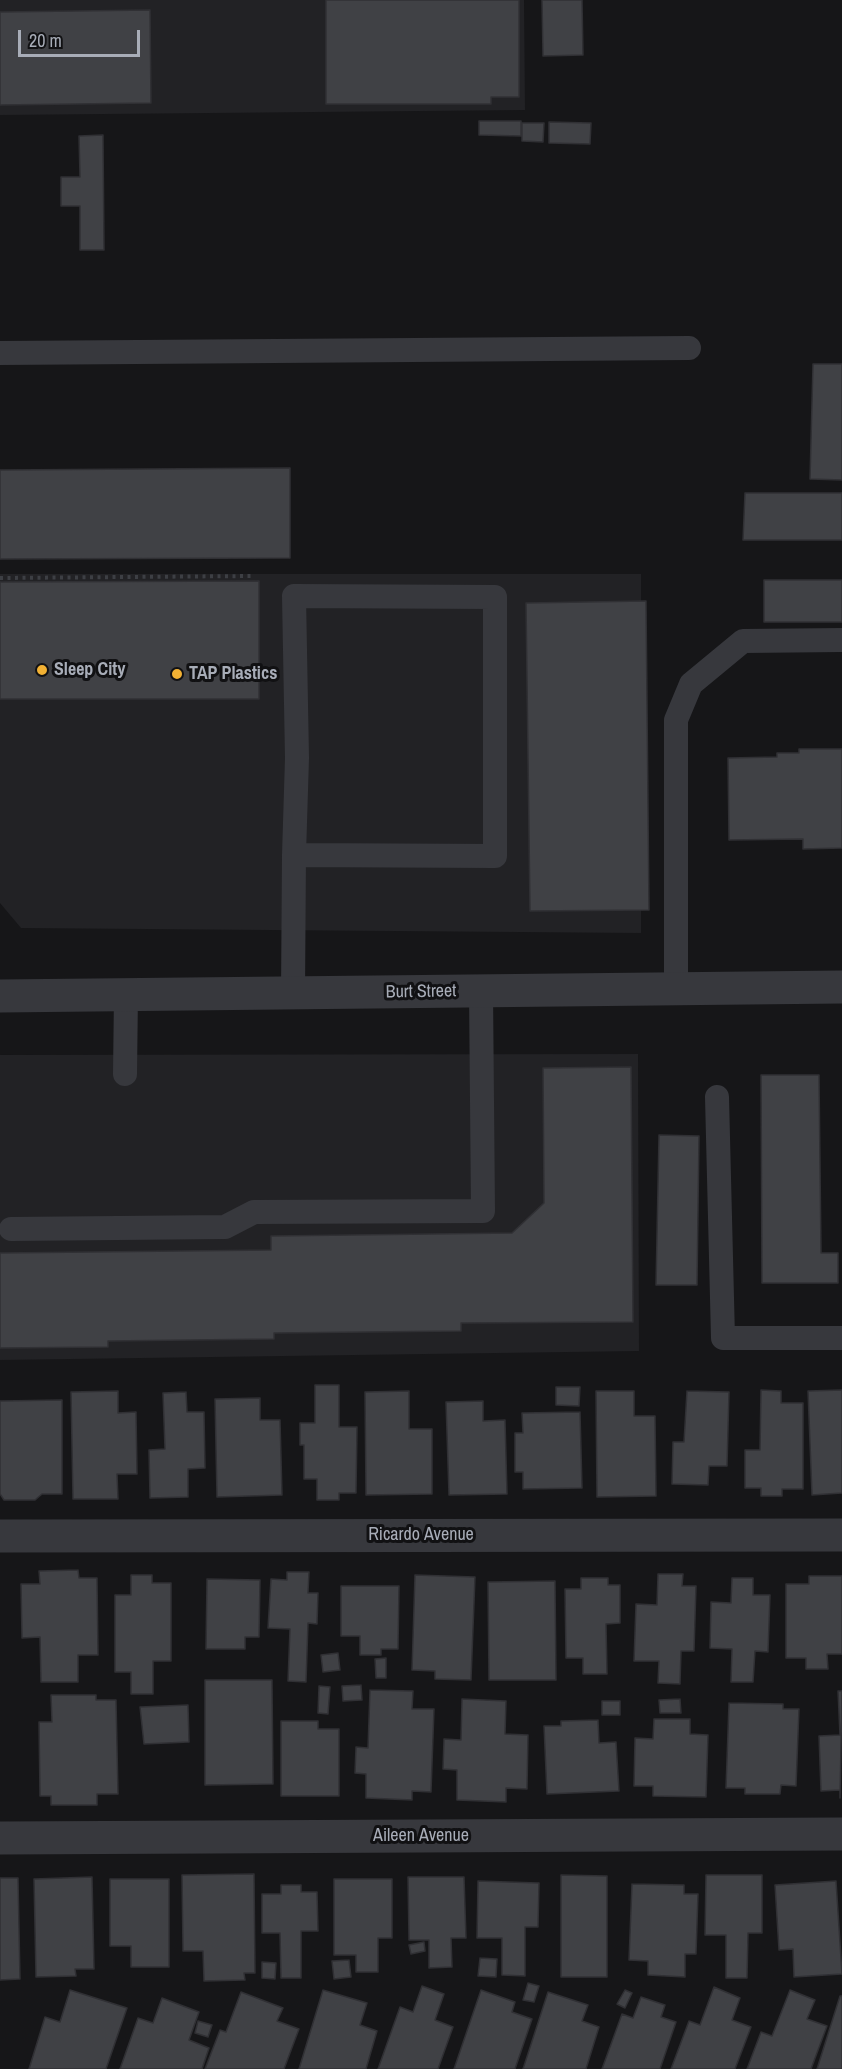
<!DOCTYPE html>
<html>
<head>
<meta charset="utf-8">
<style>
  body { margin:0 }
  #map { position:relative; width:842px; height:2069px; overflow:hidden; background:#161618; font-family:"Archivo Narrow",sans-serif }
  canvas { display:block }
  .scale { position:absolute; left:18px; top:30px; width:122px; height:27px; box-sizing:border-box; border:3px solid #a8adb8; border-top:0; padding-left:8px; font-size:18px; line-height:21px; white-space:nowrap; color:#a8adb8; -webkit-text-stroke:4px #111113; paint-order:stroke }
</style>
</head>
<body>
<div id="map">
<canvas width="842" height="2069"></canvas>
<div class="scale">20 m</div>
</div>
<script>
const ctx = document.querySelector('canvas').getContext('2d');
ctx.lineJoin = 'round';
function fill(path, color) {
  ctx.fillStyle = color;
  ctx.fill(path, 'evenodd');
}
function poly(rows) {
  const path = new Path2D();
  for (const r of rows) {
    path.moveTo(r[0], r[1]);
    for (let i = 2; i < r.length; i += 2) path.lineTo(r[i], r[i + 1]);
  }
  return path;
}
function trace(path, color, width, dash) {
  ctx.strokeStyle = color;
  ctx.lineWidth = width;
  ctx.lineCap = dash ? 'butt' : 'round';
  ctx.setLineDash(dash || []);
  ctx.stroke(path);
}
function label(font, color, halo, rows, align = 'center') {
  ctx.font = font + ' "Archivo Narrow",sans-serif';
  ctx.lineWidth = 6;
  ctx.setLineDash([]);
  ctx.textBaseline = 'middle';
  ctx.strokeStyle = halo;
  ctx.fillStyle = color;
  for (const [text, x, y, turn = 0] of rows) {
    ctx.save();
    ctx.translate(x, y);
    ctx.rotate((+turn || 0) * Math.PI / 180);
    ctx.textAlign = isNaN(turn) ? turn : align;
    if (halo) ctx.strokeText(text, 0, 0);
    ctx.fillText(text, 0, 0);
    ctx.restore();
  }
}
const built = poly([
  [0,0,524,0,525,110,0,115],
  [0,574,641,574,641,933,21,928,0,903],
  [638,1054,639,1351,0,1360,0,1055]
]);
const building = poly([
  [326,0,519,0,519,97,491,97,491,104,326,104,326,0],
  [542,0,582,0,583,55,543,56,542,0],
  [150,10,151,103,0,105,0,12,150,10],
  [479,121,521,121,521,136,479,135,479,121],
  [549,122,591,123,590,144,549,143,549,122],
  [522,123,544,123,543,142,522,141,522,123],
  [103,135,104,250,80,250,80,206,61,206,61,177,80,177,79,136,103,135],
  [813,364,842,364,842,480,810,479,813,364],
  [290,468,290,558,0,559,0,470,290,468],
  [745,493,842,493,842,540,743,540,745,493],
  [764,580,842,580,842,622,764,622,764,580],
  [259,581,259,699,0,699,0,582,259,581],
  [646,601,649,910,530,911,526,603,646,601],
  [799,749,842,749,842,848,803,849,803,839,729,840,728,758,777,757,777,753,799,753,799,749],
  [631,1067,633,1322,461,1323,461,1331,274,1333,274,1339,108,1341,108,1347,0,1348,0,1253,271,1250,271,1236,512,1233,544,1203,543,1068,631,1067],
  [761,1075,819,1075,821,1253,838,1253,838,1283,762,1283,761,1075],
  [659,1135,699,1136,697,1285,656,1285,659,1135],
  [315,1385,339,1385,339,1427,357,1427,356,1493,339,1493,339,1500,317,1500,317,1479,304,1479,304,1445,300,1445,300,1423,315,1423,315,1385],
  [556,1387,580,1387,579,1406,556,1405,556,1387],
  [761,1390,781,1391,781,1403,803,1403,803,1489,782,1489,782,1496,761,1496,761,1488,745,1488,745,1450,760,1450,761,1390],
  [842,1390,842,1493,812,1495,808,1391,842,1390],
  [118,1391,118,1413,136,1412,137,1474,117,1474,118,1499,73,1499,71,1392,118,1391],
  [409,1391,409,1429,432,1429,432,1494,366,1495,365,1392,409,1391],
  [596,1391,634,1391,634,1416,655,1416,656,1496,597,1497,596,1391],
  [687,1391,729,1392,727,1466,709,1466,708,1485,672,1484,673,1442,684,1442,687,1391],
  [186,1392,187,1412,204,1412,205,1468,188,1469,188,1497,150,1498,149,1450,165,1449,163,1393,186,1392],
  [260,1398,260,1420,280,1420,282,1495,217,1497,215,1399,260,1398],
  [62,1400,62,1494,42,1494,35,1500,4,1500,0,1494,0,1401,62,1400],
  [483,1401,483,1421,505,1420,507,1494,449,1495,446,1402,483,1401],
  [580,1412,582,1488,523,1489,523,1472,515,1472,515,1433,523,1433,522,1413,580,1412],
  [78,1570,79,1578,97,1578,98,1655,78,1655,78,1682,41,1682,40,1637,22,1638,21,1584,40,1584,39,1571,78,1570],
  [287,1572,309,1572,308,1593,318,1593,317,1624,308,1623,306,1682,288,1681,290,1629,268,1628,271,1579,287,1580,287,1572],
  [658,1574,683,1574,682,1586,696,1586,694,1651,681,1651,680,1684,658,1683,659,1661,634,1661,636,1604,657,1605,658,1574],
  [131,1575,152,1575,152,1583,171,1583,171,1661,153,1661,153,1694,131,1694,131,1672,115,1672,115,1595,131,1595,131,1575],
  [415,1575,475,1577,471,1680,435,1679,435,1671,412,1670,415,1575],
  [809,1576,842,1576,842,1654,827,1654,828,1669,806,1669,806,1658,786,1658,786,1584,809,1584,809,1576],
  [581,1578,608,1578,608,1585,620,1585,620,1623,606,1624,607,1674,583,1674,583,1658,566,1658,565,1589,581,1589,581,1578],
  [732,1578,753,1578,753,1595,770,1595,768,1652,755,1651,753,1682,731,1682,732,1649,710,1648,711,1602,731,1603,732,1578],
  [207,1579,260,1580,259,1637,245,1637,245,1649,206,1649,207,1579],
  [555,1581,556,1680,489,1680,488,1582,555,1581],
  [341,1586,399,1586,398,1649,381,1649,381,1655,360,1655,360,1636,341,1636,341,1586],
  [338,1653,340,1670,323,1672,321,1655,338,1653],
  [386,1658,386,1678,376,1678,375,1659,386,1658],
  [205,1680,272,1680,273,1784,205,1785,205,1680],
  [361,1685,362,1700,343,1701,342,1686,361,1685],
  [319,1686,330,1687,328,1714,318,1713,319,1686],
  [370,1690,413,1691,412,1709,434,1709,431,1792,412,1791,412,1800,366,1798,366,1774,355,1773,356,1747,368,1748,370,1690],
  [838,1691,842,1691,840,1798,840,1790,821,1791,819,1736,840,1735,838,1691],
  [51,1695,96,1695,96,1700,116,1700,118,1794,97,1794,97,1805,51,1805,51,1796,40,1796,39,1722,52,1722,51,1695],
  [462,1699,506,1701,505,1734,528,1735,527,1789,506,1788,506,1802,457,1800,457,1770,443,1769,444,1739,461,1740,462,1699],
  [680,1699,681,1713,660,1713,659,1700,680,1699],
  [602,1701,620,1701,620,1715,602,1715,602,1701],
  [729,1703,783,1704,783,1709,799,1709,796,1786,781,1785,780,1794,745,1794,745,1788,726,1788,729,1703],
  [188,1705,189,1742,144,1744,140,1707,188,1705],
  [654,1719,690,1719,690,1734,708,1735,706,1797,653,1796,653,1786,634,1786,635,1738,653,1739,654,1719],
  [598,1720,599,1743,616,1742,619,1791,547,1794,544,1726,561,1726,561,1721,598,1720],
  [281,1721,318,1721,318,1729,339,1729,339,1796,281,1796,281,1721],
  [254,1874,255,1973,244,1973,245,1980,204,1981,203,1951,183,1951,182,1875,254,1874],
  [561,1875,607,1876,607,1977,561,1977,561,1875],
  [706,1875,762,1875,762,1933,748,1933,747,1978,726,1978,726,1935,705,1935,706,1875],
  [92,1877,94,1969,75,1969,76,1976,36,1977,34,1879,92,1877],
  [408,1877,464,1877,466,1938,451,1938,452,1967,429,1968,429,1940,409,1940,408,1877],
  [0,1878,18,1878,20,1979,0,1980,0,1878],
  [110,1879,169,1879,169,1967,131,1967,131,1946,110,1946,110,1879],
  [334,1879,392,1879,392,1938,378,1938,378,1972,356,1972,356,1955,334,1955,334,1879],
  [478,1881,539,1883,538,1927,525,1927,525,1976,502,1975,502,1938,477,1938,478,1881],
  [836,1881,842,1974,794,1977,793,1949,779,1950,775,1885,836,1881],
  [632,1884,684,1885,684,1894,698,1894,696,1954,685,1954,685,1977,648,1975,648,1961,629,1960,632,1884],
  [281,1885,301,1885,301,1892,317,1892,318,1931,301,1931,301,1978,281,1978,280,1933,262,1933,262,1894,281,1894,281,1885],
  [424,1942,425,1951,411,1954,409,1945,424,1942],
  [480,1958,497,1959,496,1977,478,1976,480,1958],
  [349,1960,351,1977,334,1979,332,1961,349,1960],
  [262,1962,276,1963,275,1979,262,1978,262,1962],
  [528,1983,539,1986,534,2002,523,2000,528,1983],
  [422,1986,444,1994,435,2020,453,2027,438,2069,378,2069,400,2007,413,2012,422,1986],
  [714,1987,740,1998,732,2020,751,2027,735,2069,671,2069,689,2021,700,2025,714,1987],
  [70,1990,127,2008,106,2069,29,2069,45,2017,60,2022,70,1990],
  [323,1990,367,2003,360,2025,377,2031,366,2069,299,2069,323,1990],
  [481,1990,515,2002,512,2012,532,2019,515,2069,454,2069,481,1990],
  [625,1990,632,1993,625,2008,617,2004,625,1990],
  [790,1990,815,2000,807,2019,827,2026,811,2069,747,2069,761,2032,772,2036,790,1990],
  [241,1992,283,2008,277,2021,299,2029,284,2069,205,2069,220,2030,226,2032,241,1992],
  [548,1992,588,2005,582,2021,599,2027,586,2069,523,2069,548,1992],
  [840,1996,842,1996,842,2069,817,2069,840,1996],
  [641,1997,665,2005,661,2017,676,2022,660,2069,602,2069,622,2014,633,2018,641,1997],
  [162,1998,199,2012,189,2040,209,2048,202,2069,120,2069,138,2018,153,2023,162,1998],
  [198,2021,212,2025,208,2037,195,2033,198,2021]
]);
const path = poly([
  [0,578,252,576]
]);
const service = poly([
  [0,353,689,348],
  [676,990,676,720,691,684,743,641,842,640],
  [293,993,294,855,297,758,294,596,495,597,495,856,294,855],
  [125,1074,126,994],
  [717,1097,723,1338,842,1338],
  [11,1229,225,1227,254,1212,483,1211,481,991]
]);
const minor = poly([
  [0,996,842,987],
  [0,1536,842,1535],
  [0,1838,842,1834]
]);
const markers = [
  [42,670,6,"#f2b134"],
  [177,674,6,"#f2b134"]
];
const poiNames = [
  ["Sleep City",54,670],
  ["TAP Plastics",189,674]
];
const streetNames = [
  ["Burt Street",421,992,-1],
  ["Ricardo Avenue",421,1535],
  ["Aileen Avenue",421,1836]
];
fill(built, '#222225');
fill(building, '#404145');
trace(building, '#303034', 1.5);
trace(path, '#3d3f44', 4, [3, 4.5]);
trace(service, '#37383d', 24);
trace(minor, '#37383d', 33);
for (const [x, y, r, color] of markers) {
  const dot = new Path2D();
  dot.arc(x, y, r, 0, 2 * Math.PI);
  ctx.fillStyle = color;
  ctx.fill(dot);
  trace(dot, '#111113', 2);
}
label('bold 18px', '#a8adb8', '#111113', poiNames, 'left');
label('18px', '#a8adb8', '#111113', streetNames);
</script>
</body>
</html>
